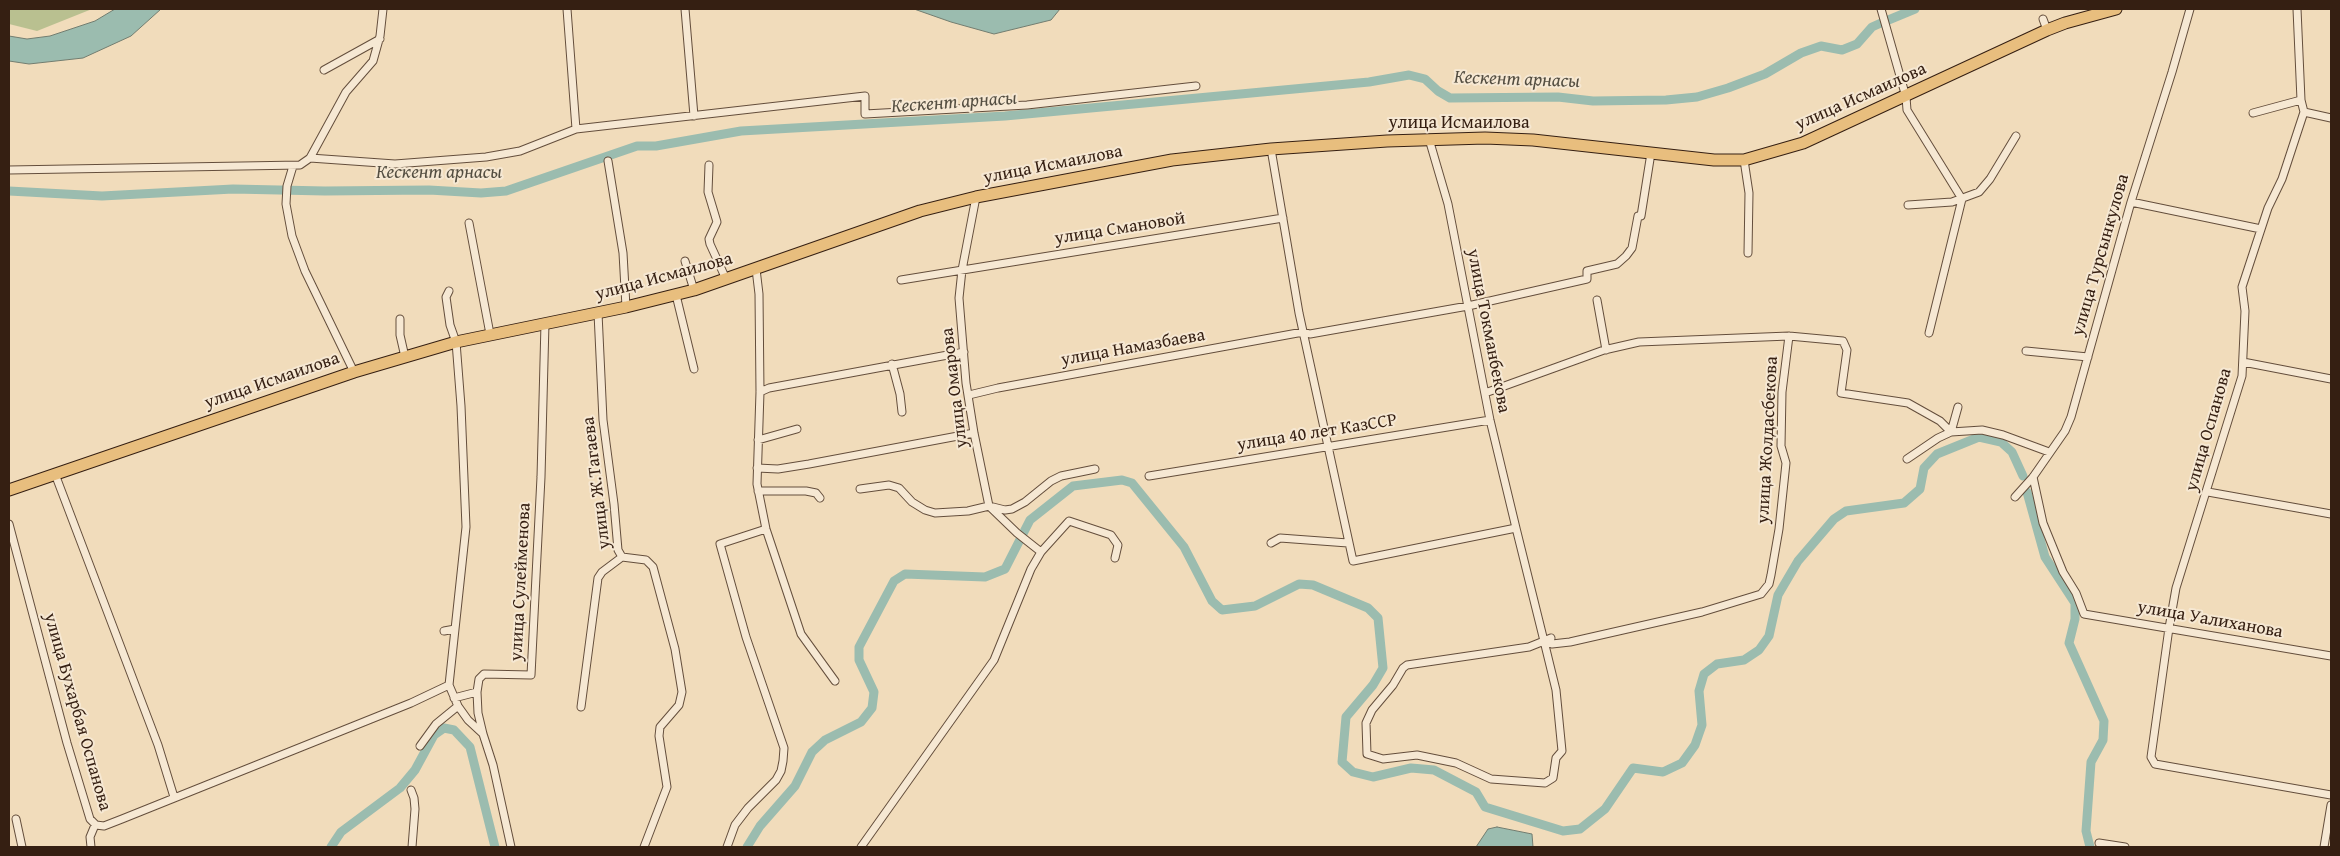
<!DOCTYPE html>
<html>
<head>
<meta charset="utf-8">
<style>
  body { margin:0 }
  #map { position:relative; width:2340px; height:856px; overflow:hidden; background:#f1dcbb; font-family:"Gentium Book Plus",serif }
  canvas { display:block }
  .frame { position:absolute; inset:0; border:10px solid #351f12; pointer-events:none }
</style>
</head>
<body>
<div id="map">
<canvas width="2340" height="856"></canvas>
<div class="frame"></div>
</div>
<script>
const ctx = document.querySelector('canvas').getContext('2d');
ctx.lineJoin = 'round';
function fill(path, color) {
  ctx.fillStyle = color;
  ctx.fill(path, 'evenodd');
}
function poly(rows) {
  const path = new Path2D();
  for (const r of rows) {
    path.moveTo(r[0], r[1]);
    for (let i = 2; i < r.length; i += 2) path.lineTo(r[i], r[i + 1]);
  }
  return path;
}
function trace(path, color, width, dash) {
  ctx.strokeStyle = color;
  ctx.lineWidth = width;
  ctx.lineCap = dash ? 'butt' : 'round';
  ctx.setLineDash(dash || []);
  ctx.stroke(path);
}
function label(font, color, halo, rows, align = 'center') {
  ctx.font = font + ' "Gentium Book Plus",serif';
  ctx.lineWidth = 4;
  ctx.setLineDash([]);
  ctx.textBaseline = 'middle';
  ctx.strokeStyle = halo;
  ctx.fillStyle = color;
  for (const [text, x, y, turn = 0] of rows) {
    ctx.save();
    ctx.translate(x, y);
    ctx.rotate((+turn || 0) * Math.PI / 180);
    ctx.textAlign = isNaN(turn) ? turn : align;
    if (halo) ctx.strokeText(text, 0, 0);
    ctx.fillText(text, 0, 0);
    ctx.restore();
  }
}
const green = poly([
  [9,9,92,9,37,31,9,24]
]);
const water = poly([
  [115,9,161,9,131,36,83,58,29,64,9,61,9,36,27,39,50,36,95,21,115,9],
  [914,9,1060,9,1051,20,994,34,951,22,914,9],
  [1497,827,1532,834,1533,847,1476,847,1488,829,1497,827]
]);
const canal = poly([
  [1886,21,1915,9],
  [9,191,102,196,233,189,325,191,429,190,481,193,506,191,637,146,656,146,741,131,1005,116,1369,82,1409,75,1425,79,1438,91,1450,98,1558,97,1593,101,1666,100,1697,97,1728,88,1765,74,1801,53,1821,46,1842,50,1857,44,1872,27,1881,23],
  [2027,492,2045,557,2075,603,2075,619,2069,643,2104,721,2103,740,2091,762,2086,831,2090,847],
  [331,847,341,832,400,788,415,770,434,735,444,728,454,730,470,747,495,847],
  [747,847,760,826,795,786,812,752,825,740,861,722,872,708,874,692,859,660,859,647,894,581,905,574,985,577,1005,569,1030,520,1073,486,1122,480,1132,483,1184,547,1212,601,1222,610,1255,606,1299,584,1313,585,1368,608,1378,618,1383,668,1373,685,1346,717,1342,762,1353,772,1373,777,1411,768,1434,770,1476,792,1485,807,1563,831,1580,829,1605,809,1633,768,1663,772,1682,763,1695,745,1702,725,1699,691,1704,674,1717,664,1744,660,1759,650,1769,636,1778,595,1798,561,1834,519,1846,511,1904,503,1920,489,1924,468,1937,454,1979,437,2001,442,2012,452,2023,476]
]);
const minor = poly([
  [567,9,576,129],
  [685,9,694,116],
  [1881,9,1906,97,1907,110,1962,199,1929,333],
  [2297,9,2301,100,2304,112,2282,179,2268,208,2242,287,2245,311,2242,376,2176,588,2169,628,2151,757,2155,764,2331,795],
  [2043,19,2047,30],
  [324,70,380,39],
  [2304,112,2331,118],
  [2253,113,2301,100],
  [1429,139,1448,204,1490,420,1516,528,1544,641,1556,690,1562,751,1556,758,1553,778,1545,783,1491,779,1456,763,1417,755,1383,759,1367,754,1366,723,1372,710,1393,685,1403,668,1407,665,1529,647,1544,641,1551,638],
  [1271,149,1299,313,1353,561,1516,528],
  [310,158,395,164,486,157,520,151,576,129,865,96,865,114,1027,105,1196,86],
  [1744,160,1749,193,1748,253],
  [608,161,623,253,626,307],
  [709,165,708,192,717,222,709,239,710,244,726,279],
  [293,166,287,186,286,204,292,236,305,271,354,372],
  [9,170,300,165,310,158,346,92,373,61,380,36,383,9],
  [976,197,962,270,959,298,966,383,974,433,989,506,1017,533,1041,552],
  [2131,202,2261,229],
  [1908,205,1952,202,1979,192,1990,179,2016,136],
  [469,223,490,334],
  [685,261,694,290],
  [756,269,759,294,760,392,757,484,766,529,801,634,835,681],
  [901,280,1283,218],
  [449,291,446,297,450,325,456,342,461,406,466,527,449,685,458,706,468,720,482,733],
  [676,295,694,369],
  [1597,300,1606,350],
  [598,313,603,420,614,504,618,550,622,557,646,560,653,567,675,649,682,692,679,705,660,727,659,736,667,787,644,847],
  [400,319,400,335,405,357],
  [2026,351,2088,357],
  [2243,362,2331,379],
  [892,364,900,394,902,412],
  [760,392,769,388,964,352],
  [1485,393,1604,350,1639,342,1789,336,1843,341,1847,350,1841,393,1908,403,1940,421,1951,432],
  [969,395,998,388,1303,332,1310,334,1468,306,1587,279,1587,271,1617,264,1626,256,1632,248,1638,216,1641,216,1651,153],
  [1951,432,1958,407],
  [758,440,797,429],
  [1907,459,1938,438,1951,432,1982,430,2003,435,2049,452],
  [757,468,778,469,809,464,974,433],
  [55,474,158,745,174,797],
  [1149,476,1490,420],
  [2033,477,2043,523,2063,572,2076,593,2084,614,2331,656],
  [860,489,889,485,899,488,912,502,925,510,935,513,968,511,989,506,1005,510,1012,509,1025,502,1051,481,1061,476,1095,469],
  [758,491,806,491,816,493,820,498],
  [2208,492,2331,514],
  [2015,497,2033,477,2065,431,2071,417,2131,202,2172,72,2190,9],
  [9,524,67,743,90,819,96,825,104,826,122,819,411,703,449,685],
  [1271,543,1280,538,1348,543],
  [444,631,455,629],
  [1544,641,1552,644,1570,642,1702,612,1761,594,1769,584,1771,575,1779,529,1786,463,1781,446,1782,392,1789,336],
  [454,698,477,692],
  [581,707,598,578,602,572,622,557],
  [420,746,436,724,458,706],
  [411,790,414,798,415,809,412,847],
  [16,819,22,847],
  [2099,843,2125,847],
  [91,847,90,837,95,825],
  [511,847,493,765,483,734,478,713,477,692,479,679,484,674,531,675,541,477,545,323],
  [727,847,735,825,748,808,776,780,781,771,783,761,784,748,746,637,720,544,766,529],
  [861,847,994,660,1031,569,1041,552,1069,521,1111,535,1118,545,1115,558],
  [2324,847,2331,805]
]);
const primary = poly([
  [9,490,354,372,456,342,626,307,694,290,920,211,976,197,1172,160,1271,149,1387,141,1485,138,1533,140,1714,160,1744,160,1803,143,2047,30,2065,23,2116,9]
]);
const streetNames = [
  ["улица Исмаилова",1861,97,-24],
  ["улица Исмаилова",1459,123],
  ["улица Исмаилова",1053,165,-11],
  ["улица Смановой",1120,229,-9],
  ["улица Турсынкулова",2101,255,-74],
  ["улица Исмаилова",664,277,-15],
  ["улица Токманбекова",1488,331,79],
  ["улица Намазбаева",1133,348,-10],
  ["улица Исмаилова",272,381,-19],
  ["улица Омарова",955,388,-97],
  ["улица Оспанова",2209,430,-74],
  ["улица 40 лет КазССР",1317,433,-9],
  ["улица Жолдасбекова",1768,440,-87],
  ["улица Ж.Тагаева",597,483,-97],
  ["улица Сулейменова",521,582,-87],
  ["улица Уалиханова",2210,620,10],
  ["улица Бухарбая Оспанова",77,712,74]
];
const waterNames = [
  ["Кескент арнасы",1517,80,2],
  ["Кескент арнасы",954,103,-4],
  ["Кескент арнасы",439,173]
];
fill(green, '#b9c090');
fill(water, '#9bbcaf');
trace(water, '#727d70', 1);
trace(canal, '#9bbcaf', 9);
trace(minor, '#644e3c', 9);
trace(primary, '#351f12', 13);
trace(minor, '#f6e8d3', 7);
trace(primary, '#e8be7e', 11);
label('18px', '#351f12', '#f6e8d3', streetNames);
label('italic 19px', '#544e41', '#f6e8d3', waterNames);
</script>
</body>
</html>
